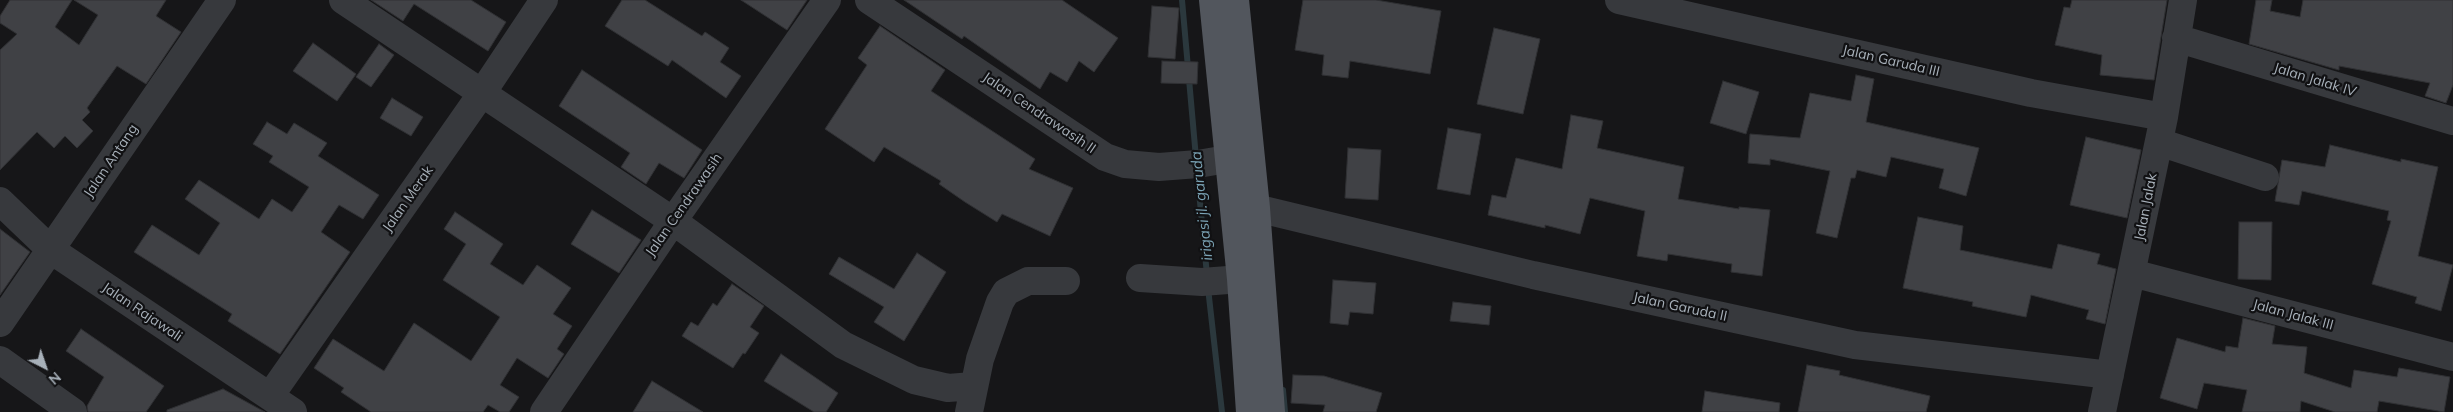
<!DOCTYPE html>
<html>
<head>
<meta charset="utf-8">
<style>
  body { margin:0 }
  #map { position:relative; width:2453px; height:412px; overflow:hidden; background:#161618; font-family:Mulish,sans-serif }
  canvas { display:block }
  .north { position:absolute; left:20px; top:342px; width:50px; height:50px; -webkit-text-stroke:4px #111113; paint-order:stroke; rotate:139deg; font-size:14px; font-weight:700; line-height:20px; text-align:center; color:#a7b0b9 }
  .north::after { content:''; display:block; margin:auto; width:18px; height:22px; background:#a7b0b9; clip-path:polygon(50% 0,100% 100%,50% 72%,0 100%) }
</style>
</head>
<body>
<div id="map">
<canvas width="2453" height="412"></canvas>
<div class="north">N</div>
</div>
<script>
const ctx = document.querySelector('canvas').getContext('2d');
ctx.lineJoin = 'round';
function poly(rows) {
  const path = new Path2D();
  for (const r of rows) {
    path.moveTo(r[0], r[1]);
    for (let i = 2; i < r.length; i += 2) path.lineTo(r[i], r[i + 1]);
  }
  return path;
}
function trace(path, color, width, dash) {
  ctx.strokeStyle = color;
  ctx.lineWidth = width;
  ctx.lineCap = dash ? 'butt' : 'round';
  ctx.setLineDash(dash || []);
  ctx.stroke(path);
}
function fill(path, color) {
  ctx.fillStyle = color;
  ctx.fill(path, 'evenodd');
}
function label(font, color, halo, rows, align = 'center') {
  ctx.font = font + ' Mulish,sans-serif';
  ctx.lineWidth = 4.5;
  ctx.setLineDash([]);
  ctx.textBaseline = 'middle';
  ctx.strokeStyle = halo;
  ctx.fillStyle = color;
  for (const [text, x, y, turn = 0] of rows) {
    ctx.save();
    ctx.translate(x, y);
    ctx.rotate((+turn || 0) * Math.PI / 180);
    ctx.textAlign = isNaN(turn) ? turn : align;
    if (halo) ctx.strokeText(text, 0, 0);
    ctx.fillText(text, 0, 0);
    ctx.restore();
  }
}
const stream = poly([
  [1182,0,1196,158],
  [1197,171,1207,275],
  [1208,288,1222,412],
  [1283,390,1285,412]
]);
const building = poly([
  [10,0,72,0,55,27,79,45,98,15,74,0,166,0,156,16,181,32,146,84,117,66,87,108,90,112,82,120,93,131,77,148,65,136,54,148,37,132,0,170,0,50,17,34,0,23,0,16,10,0],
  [371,0,471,0,506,22,488,51,414,4,403,21,371,0],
  [622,0,645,0,702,36,705,32,729,48,720,62,741,76,726,98,672,60,668,66,605,26,622,0],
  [741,0,807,0,787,30,741,0],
  [904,0,1062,0,1118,38,1094,72,1079,61,1067,82,1050,72,1040,89,964,36,962,39,904,0],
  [1303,0,1376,0,1441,11,1430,74,1350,61,1348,78,1322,75,1324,55,1295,50,1303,0],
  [2072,0,2167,0,2154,80,2100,75,2102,55,2055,45,2064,7,2070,8,2072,0],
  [2256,0,2272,0,2270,11,2300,17,2303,0,2453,0,2453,85,2446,103,2425,96,2430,83,2339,66,2339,70,2249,44,2256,0],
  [1152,6,1179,8,1175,59,1148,57,1152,6],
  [880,26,945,70,931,91,1035,159,1029,169,1073,188,1050,236,1002,214,997,222,965,202,939,184,941,181,884,147,874,162,825,129,867,65,858,58,880,26],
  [1494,28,1540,39,1523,114,1477,104,1494,28],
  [313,43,356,74,337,101,293,71,313,43],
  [379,44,394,55,371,87,356,77,379,44],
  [1162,61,1198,62,1197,84,1161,83,1162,61],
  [582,70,702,150,684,178,659,163,646,184,621,167,630,153,559,106,582,70],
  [1856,75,1874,79,1866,122,1979,148,1966,196,1939,188,1944,169,1891,157,1886,177,1857,170,1855,178,1851,178,1837,238,1816,233,1830,171,1770,159,1770,165,1748,163,1750,134,1800,138,1810,93,1851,101,1856,75],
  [1723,81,1759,92,1746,134,1710,123,1723,81],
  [392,98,423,117,411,136,380,118,392,98],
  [1571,115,1603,121,1597,148,1684,167,1678,199,1739,209,1739,207,1770,210,1762,276,1731,272,1732,264,1668,254,1667,261,1637,256,1645,211,1590,198,1580,234,1545,225,1545,228,1488,215,1492,195,1506,198,1516,158,1562,169,1571,115],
  [267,122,287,134,294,123,327,143,318,156,379,195,363,219,339,205,321,232,350,252,280,354,228,321,232,314,134,252,152,225,199,255,220,223,185,199,199,180,259,219,272,199,292,212,309,187,269,162,273,156,253,144,267,122],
  [1448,128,1481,134,1470,195,1437,189,1448,128],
  [2086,137,2141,150,2127,218,2070,205,2086,137],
  [2330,145,2401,162,2401,159,2438,167,2418,256,2453,265,2441,311,2415,303,2417,297,2372,284,2391,221,2387,220,2389,211,2302,191,2299,205,2275,201,2282,160,2325,167,2330,145],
  [1348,148,1381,150,1378,200,1345,198,1348,148],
  [592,210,641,240,619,273,571,244,592,210],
  [455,212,503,244,490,264,523,285,537,265,571,288,553,314,572,326,557,349,564,354,548,378,517,358,500,385,519,397,509,412,500,412,488,405,483,412,371,412,341,392,344,388,314,368,333,339,384,371,414,323,471,361,500,317,443,280,466,244,444,229,455,212],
  [1918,217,1963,226,1960,250,2052,269,2058,244,2100,254,2097,264,2116,269,2105,324,2086,319,2089,310,2031,295,2026,317,1972,306,1973,302,1903,288,1918,217],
  [2239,222,2272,222,2271,280,2238,279,2239,222],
  [0,229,30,252,0,295,0,229],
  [917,253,946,272,904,341,874,322,884,307,829,274,839,257,894,289,917,253],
  [1333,280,1376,283,1373,314,1350,312,1348,325,1330,323,1333,280],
  [732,284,764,306,750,327,759,333,745,354,743,353,733,368,682,336,691,322,698,326,713,303,717,306,732,284],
  [1453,302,1491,306,1489,325,1450,321,1453,302],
  [2243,318,2275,326,2272,344,2307,347,2304,373,2351,388,2354,370,2397,377,2399,368,2450,377,2444,412,2379,401,2377,412,2335,412,2301,401,2300,412,2242,412,2247,390,2204,383,2197,409,2160,398,2177,338,2225,352,2226,346,2238,348,2243,318],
  [81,329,164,386,146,412,88,412,87,406,104,377,66,351,81,329],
  [781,354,838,393,826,412,814,412,764,381,781,354],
  [1807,365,1840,371,1839,375,1930,396,1926,412,1798,412,1807,365],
  [1293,375,1324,376,1382,393,1376,412,1323,412,1325,405,1291,403,1293,375],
  [652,381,703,412,633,412,652,381],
  [223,389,265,412,167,412,167,410,223,389],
  [1705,391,1780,403,1779,412,1702,412,1705,391]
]);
const minor = poly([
  [343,0,673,221,843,345,914,380,948,388,973,386],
  [869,0,1105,157,1125,164,1159,167,1198,164,1227,159],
  [1619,0,2031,93,2164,117],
  [2176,38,2453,121],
  [2159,142,2265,177],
  [0,201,51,250,293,412],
  [1234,204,1256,208,1533,275,1855,345,2110,375],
  [2132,273,2453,357],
  [1140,278,1202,282,1241,279],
  [0,323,222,0],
  [0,360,73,412],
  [270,396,482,93,544,0],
  [544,412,673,221,827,0],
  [969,412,980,359,1000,302,1006,292,1028,281,1066,281],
  [2102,412,2164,117,2183,0]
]);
const major = poly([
  [1213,0,1241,279,1250,412],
  [1235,0,1256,208,1271,412]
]);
const streetNames = [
  ["Jalan Garuda III",1891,61,13],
  ["Jalan Jalak IV",2315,80,17],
  ["Jalan Cendrawasih II",1039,113,34],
  ["Jalan Antang",111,161,-56],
  ["Jalan Merak",408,199,-55],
  ["Jalan Cendrawasih",684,205,-55],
  ["Jalan Jalak",2146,207,-79],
  ["Jalan Garuda II",1680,307,12],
  ["Jalan Rajawali",142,312,34],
  ["Jalan Jalak III",2293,315,15]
];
const waterNames = [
  ["irigasi jl. garuda",1202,206,-96]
];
trace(stream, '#2b383d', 6);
fill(building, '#404145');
trace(building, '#303134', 1);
trace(minor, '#37393d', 28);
trace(major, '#52565d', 28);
label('14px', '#a7b0b9', '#111113', streetNames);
label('italic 15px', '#7ca5b7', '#111113', waterNames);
</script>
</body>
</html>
